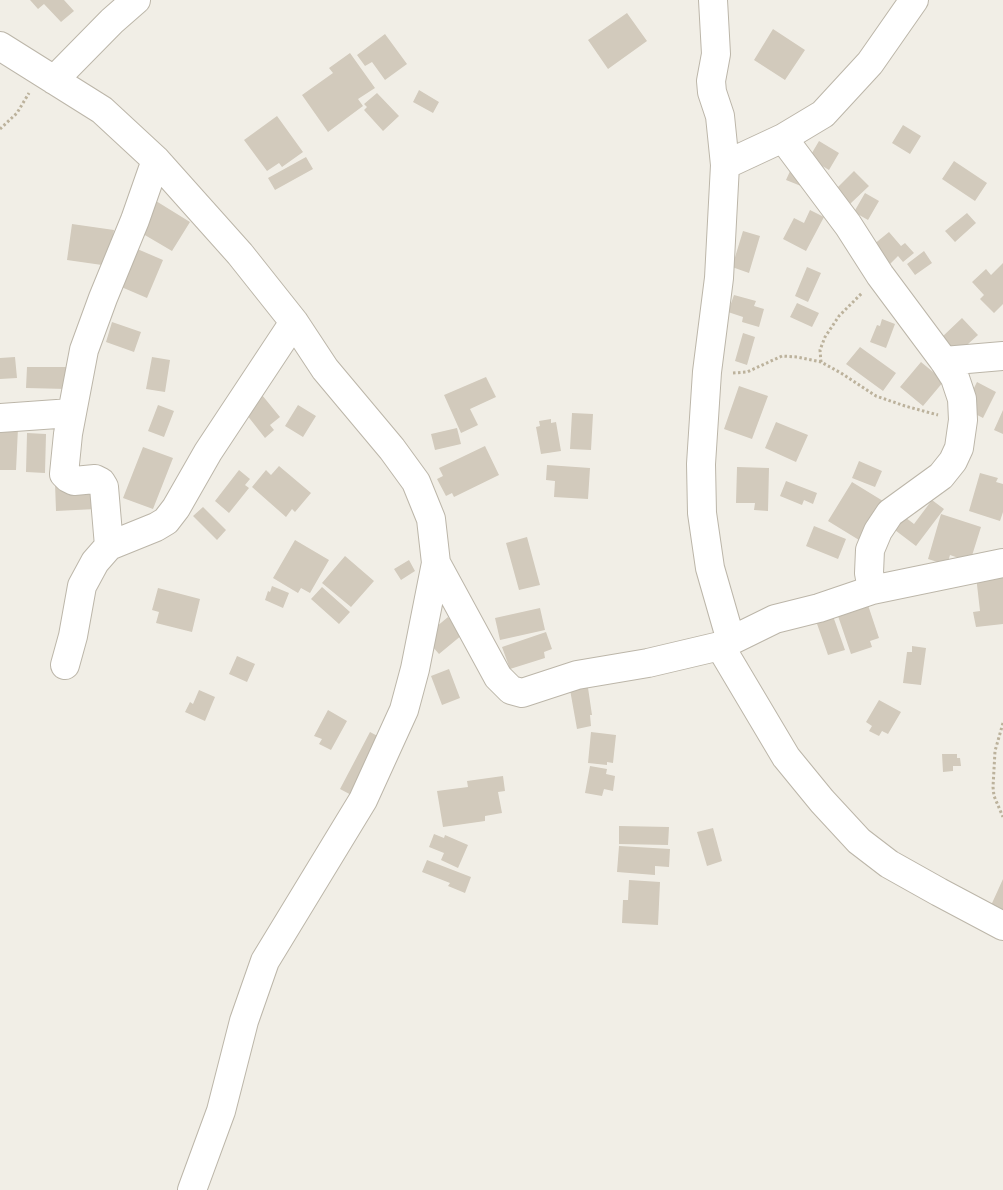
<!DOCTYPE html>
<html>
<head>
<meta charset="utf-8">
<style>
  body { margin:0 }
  canvas { display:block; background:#f1eee6 }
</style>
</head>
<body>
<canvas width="1003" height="1190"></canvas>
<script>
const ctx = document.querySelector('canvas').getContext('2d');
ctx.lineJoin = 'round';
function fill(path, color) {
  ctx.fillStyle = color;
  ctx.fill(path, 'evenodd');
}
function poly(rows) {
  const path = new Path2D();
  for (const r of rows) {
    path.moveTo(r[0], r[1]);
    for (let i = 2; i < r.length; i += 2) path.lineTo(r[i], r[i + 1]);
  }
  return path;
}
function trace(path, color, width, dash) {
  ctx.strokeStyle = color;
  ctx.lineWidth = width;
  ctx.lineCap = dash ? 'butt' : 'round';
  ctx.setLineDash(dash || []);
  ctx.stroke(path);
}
const building = poly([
  [30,0,64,0,74,11,61,22,44,4,38,9],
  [627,13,647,41,608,69,588,40],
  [773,29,805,50,785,80,754,60],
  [385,34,407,64,385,80,372,62,365,66,357,55],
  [350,53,375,88,358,99,363,106,328,132,302,95,333,73,329,68],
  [419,90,439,102,433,113,413,102],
  [377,93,399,116,383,131,364,110,367,107,364,104],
  [277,116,303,152,282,167,279,163,267,171,244,140],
  [903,125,921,136,910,154,892,143],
  [819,141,839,153,829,170,809,158],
  [306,157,313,169,275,190,268,178],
  [954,161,987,183,975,201,942,179],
  [791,169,805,175,801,186,786,180],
  [854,171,869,186,850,204,835,190],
  [865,193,879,201,868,220,854,212],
  [156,201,190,222,172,251,138,231],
  [810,210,824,217,806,251,783,239,794,218,804,223],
  [967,213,976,223,955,242,945,231],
  [72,224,114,230,109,266,67,260],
  [743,231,760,236,749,273,732,267],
  [889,232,901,246,905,243,914,253,903,262,898,256,889,265,873,245],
  [135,248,163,260,147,298,119,286],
  [924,251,932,263,915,275,907,264],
  [1003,263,1003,304,994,313,980,299,984,295,972,282,986,269,991,275],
  [807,267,821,273,808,302,795,296],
  [734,295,756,301,754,306,764,309,759,327,742,322,743,317,728,312],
  [797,303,819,313,812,327,790,317],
  [962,318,978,335,958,353,942,337],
  [882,319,895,324,886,348,870,342,877,325,880,326],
  [112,322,141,332,134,352,106,342],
  [743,333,755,337,747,365,735,361],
  [860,347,896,373,883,391,846,364],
  [15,357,17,378,0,379,0,358],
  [152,357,170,360,165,392,146,389],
  [921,362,944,381,923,406,900,387],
  [27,367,67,367,67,389,26,388],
  [486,377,496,397,470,409,478,425,461,433,444,395],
  [977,382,996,392,983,418,964,408],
  [739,386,768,396,752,439,724,429],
  [262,395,280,417,270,425,274,430,265,438,243,410],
  [158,405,174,411,164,437,148,431],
  [298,405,316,416,303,437,285,426],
  [1003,410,1003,434,994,430],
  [572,413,593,414,591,450,570,449],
  [551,419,551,423,556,422,561,451,541,454,536,427,540,426,539,421],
  [776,422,808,435,796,462,765,448],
  [0,428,18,428,16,470,0,470],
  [457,428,461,444,435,450,431,434],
  [27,433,46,434,45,473,26,472],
  [485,446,499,475,454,497,452,493,446,496,437,479,443,476,439,468],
  [143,447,173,458,153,509,123,498],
  [859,461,882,471,875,487,852,478],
  [547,465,590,468,588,499,554,497,555,481,546,480],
  [279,466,311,493,295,512,292,509,286,517,252,487,266,470,271,475],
  [737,467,769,468,768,511,754,510,755,503,736,503],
  [239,470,250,479,245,485,249,488,229,513,215,501],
  [980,473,998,478,996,482,1003,484,1003,512,1000,521,969,511],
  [786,481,817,493,813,504,804,500,802,505,780,496],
  [95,482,96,509,56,511,55,483],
  [852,482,883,501,859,540,828,521],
  [932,500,944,509,916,546,887,524,897,511,914,524],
  [203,507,226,530,217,540,193,516],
  [941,514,981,527,970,562,950,555,947,565,928,559],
  [814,526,846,539,838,559,806,546],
  [527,537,540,585,519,590,506,543],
  [295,540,329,560,310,593,301,588,298,593,273,578],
  [345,556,374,581,351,607,322,583],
  [409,560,415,571,401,580,394,569],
  [1003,573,1003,624,976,627,973,612,980,611,976,576],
  [272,586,289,593,283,608,265,600,268,591,270,592],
  [322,587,350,612,339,624,311,599],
  [158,588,200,599,192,632,156,623,159,612,152,610],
  [867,602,879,638,870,641,872,647,851,654,838,616],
  [540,608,545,630,500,640,495,618],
  [833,616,845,650,828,655,816,621],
  [448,617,462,635,439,654,424,637],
  [546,632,552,649,544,652,545,658,510,669,502,647],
  [912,646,926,648,921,685,903,683,907,652,912,652],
  [237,656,255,664,247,682,229,674],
  [449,669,460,698,442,705,431,676],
  [587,681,592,715,590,715,591,726,577,729,569,684],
  [199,690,215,697,205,721,185,712,190,702,193,704],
  [879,700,901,712,888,734,882,731,879,736,869,731,872,726,866,722],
  [328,710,347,721,331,750,319,744,322,739,314,736],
  [370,732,387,741,357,798,340,789],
  [591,732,616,735,613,763,607,762,607,765,588,763],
  [942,754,957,754,957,758,960,758,961,766,953,766,953,771,943,772],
  [590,766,607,769,606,774,615,776,613,791,604,789,602,796,585,793],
  [503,776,505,791,498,792,502,813,485,816,485,821,443,827,437,791,468,787,467,781],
  [619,826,669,827,668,845,619,844],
  [713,828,722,861,707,866,697,832],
  [434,834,444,838,445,835,468,845,458,868,441,860,444,853,429,847],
  [619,846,670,849,669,867,655,866,655,875,617,872],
  [427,860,471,877,465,893,448,886,450,883,422,872],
  [1003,879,1003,919,988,912],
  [629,880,660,882,658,925,622,923,623,900,628,900]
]);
const path = poly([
  [0,129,17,113,29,93],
  [821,362,820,350,825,337,839,316,862,293],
  [733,373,747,372,782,356,797,357,821,362,841,373,876,396,905,406,938,415],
  [1003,723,995,751,993,787,994,796,1003,817]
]);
const minor = poly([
  [713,0,716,54,711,81,712,92,720,116,725,165,719,278,707,372,701,464,702,513,710,568,731,641],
  [0,46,102,110,156,160,240,254,294,322,325,369,392,449,416,482,431,519,436,563,415,669,404,710,363,800,265,961,244,1021,221,1111,192,1190],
  [54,80,112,21,136,0],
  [783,138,848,225,880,275,944,361,955,378,962,399,963,420,959,448,953,461,941,476,890,513,878,531,870,550,869,573,872,590],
  [725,165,783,138,823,114,870,63,914,0],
  [944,361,1003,356],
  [0,418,71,413],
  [109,546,104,487,101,482,95,479,74,481,68,478,64,474,68,434,84,350,103,298,135,220,156,160],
  [436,563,498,677,511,690,522,693,577,675,648,663,720,646,775,619,819,608,872,590,1003,563],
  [720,646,786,757,822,801,859,841,889,864,939,892,1003,926],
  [65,665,73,636,82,586,95,562,109,546,156,527,166,521,176,508,208,452,294,322]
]);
fill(building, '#d2cabc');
trace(minor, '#bcb6a9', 30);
trace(path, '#bcb29c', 3, [2.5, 2.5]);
trace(minor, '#fff', 28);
</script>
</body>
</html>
